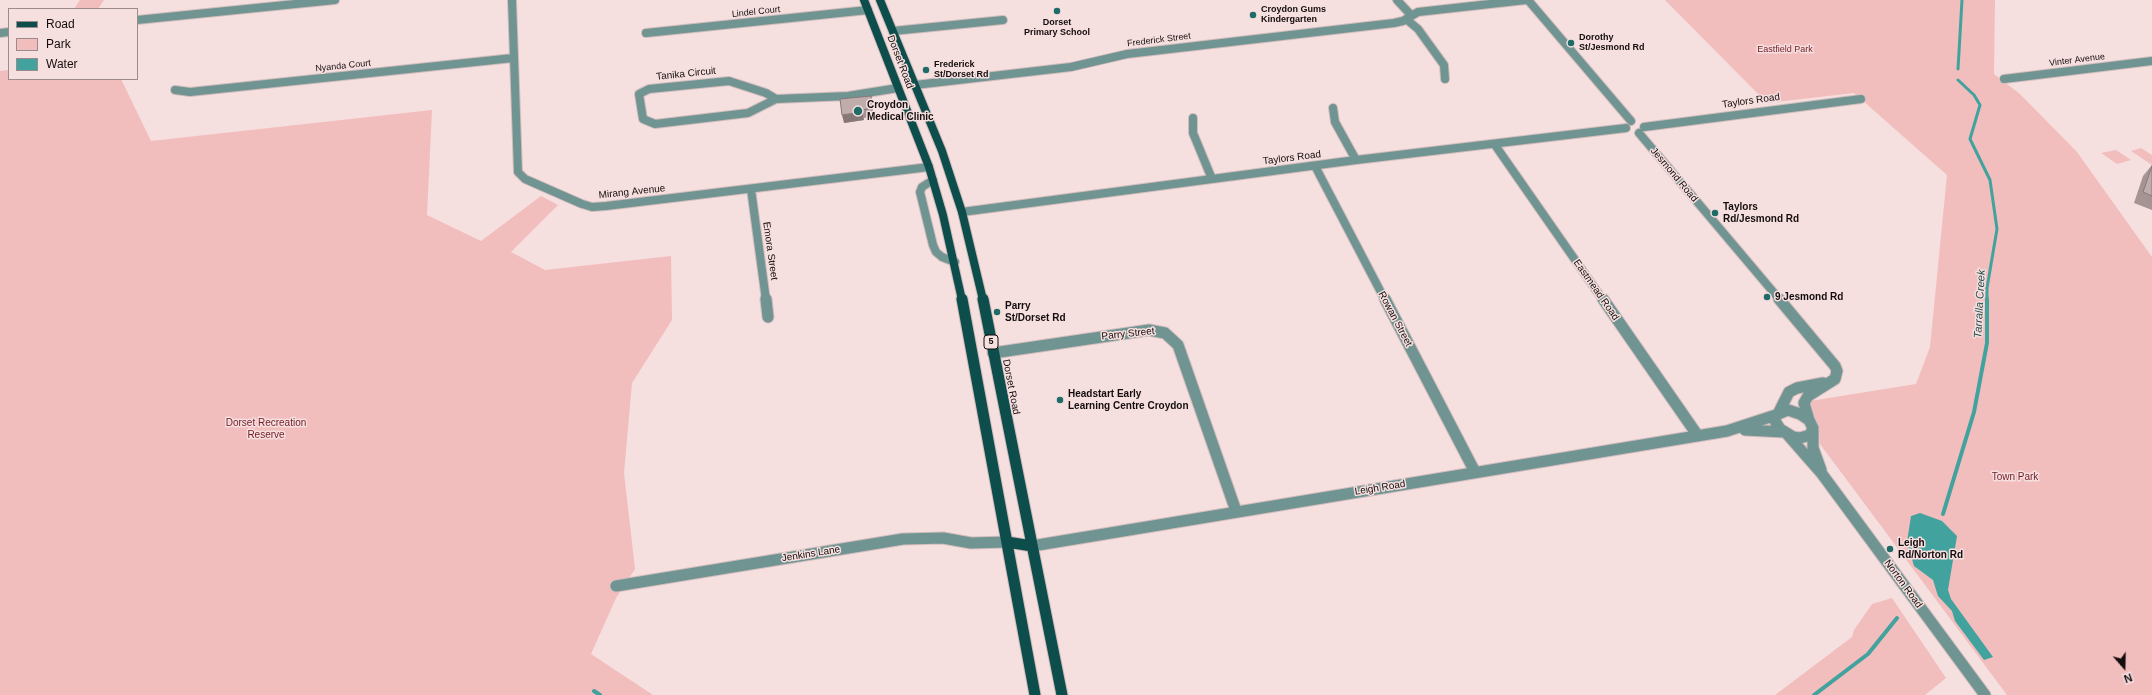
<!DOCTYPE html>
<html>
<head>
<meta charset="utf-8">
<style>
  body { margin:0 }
  #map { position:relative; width:2152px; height:695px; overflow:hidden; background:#f6dfdf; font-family:Arial,sans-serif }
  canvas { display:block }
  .legend { position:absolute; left:8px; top:8px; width:130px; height:72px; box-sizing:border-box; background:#f6dfdf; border:1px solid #9c8b8b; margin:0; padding:5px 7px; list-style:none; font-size:12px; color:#140d0d }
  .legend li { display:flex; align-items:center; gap:8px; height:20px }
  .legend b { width:20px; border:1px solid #9c8b8b }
  .north { position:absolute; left:2104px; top:647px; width:40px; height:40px; -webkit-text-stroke:3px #f6dfdf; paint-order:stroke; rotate:160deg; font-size:11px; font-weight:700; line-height:16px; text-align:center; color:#140d0d }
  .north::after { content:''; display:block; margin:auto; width:14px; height:18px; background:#140d0d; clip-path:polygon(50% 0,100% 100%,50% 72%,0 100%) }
</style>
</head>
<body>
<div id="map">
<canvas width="2152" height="695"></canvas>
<ul class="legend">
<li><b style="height:5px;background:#0d4e4c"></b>Road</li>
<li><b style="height:11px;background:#f2bdbd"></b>Park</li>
<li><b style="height:11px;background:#41a29e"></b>Water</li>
</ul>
<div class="north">N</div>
</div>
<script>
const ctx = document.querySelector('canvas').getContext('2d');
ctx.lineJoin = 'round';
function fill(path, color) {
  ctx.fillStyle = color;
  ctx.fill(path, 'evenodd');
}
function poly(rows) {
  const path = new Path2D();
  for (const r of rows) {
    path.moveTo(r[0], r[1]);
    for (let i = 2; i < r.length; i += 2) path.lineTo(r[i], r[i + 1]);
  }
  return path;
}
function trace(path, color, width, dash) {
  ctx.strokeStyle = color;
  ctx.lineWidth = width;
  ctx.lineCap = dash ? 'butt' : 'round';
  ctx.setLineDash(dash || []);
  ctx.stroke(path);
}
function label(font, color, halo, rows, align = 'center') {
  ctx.font = font + ' Arial,sans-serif';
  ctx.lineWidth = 3;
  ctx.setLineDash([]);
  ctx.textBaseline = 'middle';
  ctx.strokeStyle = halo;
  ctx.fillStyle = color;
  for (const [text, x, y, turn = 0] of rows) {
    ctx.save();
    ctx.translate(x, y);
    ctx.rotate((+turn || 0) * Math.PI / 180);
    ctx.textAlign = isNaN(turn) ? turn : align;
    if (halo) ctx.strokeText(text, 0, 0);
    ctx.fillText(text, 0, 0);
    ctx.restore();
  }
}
const green = poly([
  [80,0,104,0,98,9,74,9],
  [1665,0,1995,0,1994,74,2020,94,2077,152,2152,257,2152,695,2007,695,1820,444,1819,428,1812,413,1810,401,1916,384,1930,347,1947,175,1854,93,1767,103],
  [9,70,9,79,121,79,151,141,432,110,427,215,481,241,541,196,558,205,511,252,545,270,671,256,672,320,632,383,624,473,635,569,616,598,591,654,653,695,0,695,0,71],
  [2141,148,2152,155,2152,165,2131,151],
  [2116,150,2131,160,2117,164,2101,153],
  [1892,598,1946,678,1925,695,1775,695,1852,637,1854,630,1872,604]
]);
const water = poly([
  [1920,513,1942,521,1957,536,1948,590,1951,599,1993,657,1984,660,1955,621,1952,611,1938,596,1933,580,1914,566,1907,542,1911,516]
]);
const streamFar1 = poly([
  [1958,69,1962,0],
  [1958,80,1974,95,1980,105,1970,139,1990,180,1997,229,1987,288,1987,300]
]);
const stream = poly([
  [1943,514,1974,412,1987,343,1987,299],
  [594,691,600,695],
  [1814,695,1868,654,1897,618]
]);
const minorFar1 = poly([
  [512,0,518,172,525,179,582,204,592,207,606,206,929,167],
  [1397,0,1411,15],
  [1528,0,1631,121],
  [1406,19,1418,29,1444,65,1445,79],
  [137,20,335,0],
  [893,31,1003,20],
  [0,33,9,32],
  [646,33,868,10],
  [2004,79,2152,61],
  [729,81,766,93,776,99,748,113,655,124,643,119,639,94,649,89,729,81],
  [915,85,1071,67,1127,54,1394,23,1403,21,1418,12,1526,0],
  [175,90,190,92,513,58],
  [776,99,848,96,898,88],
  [1333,108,1335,122,1356,160],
  [1193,118,1193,133,1212,179],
  [1644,127,1861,99],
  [1639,133,1780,300],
  [1495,145,1603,300],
  [1315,166,1385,300],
  [933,180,922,187,920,192,933,245,936,252,942,257,955,262],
  [751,189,766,300],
  [962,212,1356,160,1626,128]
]);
const minor = poly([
  [766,299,768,317],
  [1385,299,1475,472],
  [1603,299,1698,436],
  [1779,299,1835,366,1837,371,1835,379,1808,396,1804,403,1809,420],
  [993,353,1149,330,1165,333,1178,345,1236,511],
  [1788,410,1800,414,1809,420,1813,428,1810,435,1800,438,1793,437,1780,429,1775,421,1776,415,1788,410],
  [1779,412,1789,392,1797,388,1823,383],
  [1745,430,1784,432],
  [1813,431,1813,448,1821,470],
  [1787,434,1822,474,1985,695],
  [1032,546,1727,431,1776,415],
  [616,586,903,539,943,538,971,543,1007,542]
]);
const primaryFar1 = poly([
  [864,0,929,167,943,215,962,300],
  [880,0,942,151,962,212,983,300]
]);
const primary = poly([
  [962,299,1035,695],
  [983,299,1062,695],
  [1007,542,1032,546]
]);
const wall = poly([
  [871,96,874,117,863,118,864,120,844,123],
  [2152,165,2152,210,2134,203,2143,176]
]);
const shadedWall = poly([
  [862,112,864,120,844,123,842,115]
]);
const building = poly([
  [871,96,872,108,862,110,862,112,842,115,840,99,871,96],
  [2152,166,2152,196,2143,192,2152,166]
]);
const markers = [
  [1057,11,4,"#1f6b68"],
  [1253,15,4,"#1f6b68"],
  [1571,43,4,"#1f6b68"],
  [926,70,4,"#1f6b68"],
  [858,111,5,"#1f6b68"],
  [1715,213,4,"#1f6b68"],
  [1767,297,4,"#1f6b68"],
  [997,312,4,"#1f6b68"],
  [1060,400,4,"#1f6b68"],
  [1890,549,4,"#1f6b68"]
];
const farPoinames = [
  ["Croydon Gums",1261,10],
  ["Kindergarten",1261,20],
  ["Dorset",1057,23,"center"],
  ["Primary School",1057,33,"center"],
  ["Dorothy",1579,38],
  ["St/Jesmond Rd",1579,48],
  ["Frederick",934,65],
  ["St/Dorset Rd",934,75]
];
const farStreetnames = [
  ["Lindel Court",756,12,-6],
  ["Frederick Street",1159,40,-7],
  ["Vinter Avenue",2077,60,-7],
  ["Nyanda Court",343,66,-6]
];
const farParknames = [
  ["Eastfield Park",1785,50]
];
const shields = [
  [991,342,14]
];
const shieldNames = [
  ["5",991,342]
];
const streetNames = [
  ["Dorset Road",900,62,69],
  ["Tanika Circuit",686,74,-6],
  ["Taylors Road",1751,101,-8],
  ["Taylors Road",1292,158,-7],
  ["Jesmond Road",1674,175,50],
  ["Mirang Avenue",632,192,-6],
  ["Emora Street",770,251,82],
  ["Eastmead Road",1596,290,55],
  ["Rowan Street",1395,319,62],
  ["Parry Street",1128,334,-6],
  ["Dorset Road",1011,387,79],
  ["Leigh Road",1380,488,-9],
  ["Jenkins Lane",811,554,-9],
  ["Norton Road",1903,584,54]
];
const poiNames = [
  ["Croydon",867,105],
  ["Medical Clinic",867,117],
  ["Taylors",1723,207],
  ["Rd/Jesmond Rd",1723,219],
  ["9 Jesmond Rd",1775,297],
  ["Parry",1005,306],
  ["St/Dorset Rd",1005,318],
  ["Headstart Early",1068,394],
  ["Learning Centre Croydon",1068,406],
  ["Leigh",1898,543],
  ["Rd/Norton Rd",1898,555]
];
const parkNames = [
  ["Dorset Recreation",266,423],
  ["Reserve",266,435],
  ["Town Park",2015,477]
];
const waterNames = [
  ["Tarralla Creek",1980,304,-87]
];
fill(green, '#f2bdbd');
fill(water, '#41a29e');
trace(streamFar1, '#41a29e', 3);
trace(stream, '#41a29e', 4);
trace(minorFar1, '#d2bdbd', 10);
trace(minor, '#d2bdbd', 13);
trace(primaryFar1, '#d2bdbd', 10);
trace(primary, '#d2bdbd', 13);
trace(minorFar1, '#6f9492', 8);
trace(minor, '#6f9492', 11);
trace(primaryFar1, '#0d4e4c', 8);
trace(primary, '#0d4e4c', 11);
fill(wall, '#a69494');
fill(shadedWall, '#877878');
fill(building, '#c1acac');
trace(building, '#877878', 1);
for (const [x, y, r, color] of markers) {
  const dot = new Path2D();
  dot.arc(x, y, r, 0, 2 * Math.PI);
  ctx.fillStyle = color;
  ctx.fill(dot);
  trace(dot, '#f6dfdf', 1.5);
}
label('bold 9px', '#140d0d', '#f6dfdf', farPoinames, 'left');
label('9px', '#140d0d', '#f6dfdf', farStreetnames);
label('9px', '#721b26', '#f6dfdf', farParknames);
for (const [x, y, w] of shields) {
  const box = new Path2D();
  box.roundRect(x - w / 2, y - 7, w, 14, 3);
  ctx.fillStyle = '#f6dfdf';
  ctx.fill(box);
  trace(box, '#140d0d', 1);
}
label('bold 9px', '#140d0d', null, shieldNames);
label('10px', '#140d0d', '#f6dfdf', streetNames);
label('bold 10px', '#140d0d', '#f6dfdf', poiNames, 'left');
label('10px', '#721b26', '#f6dfdf', parkNames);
label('italic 11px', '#214d4b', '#f6dfdf', waterNames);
</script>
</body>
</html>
